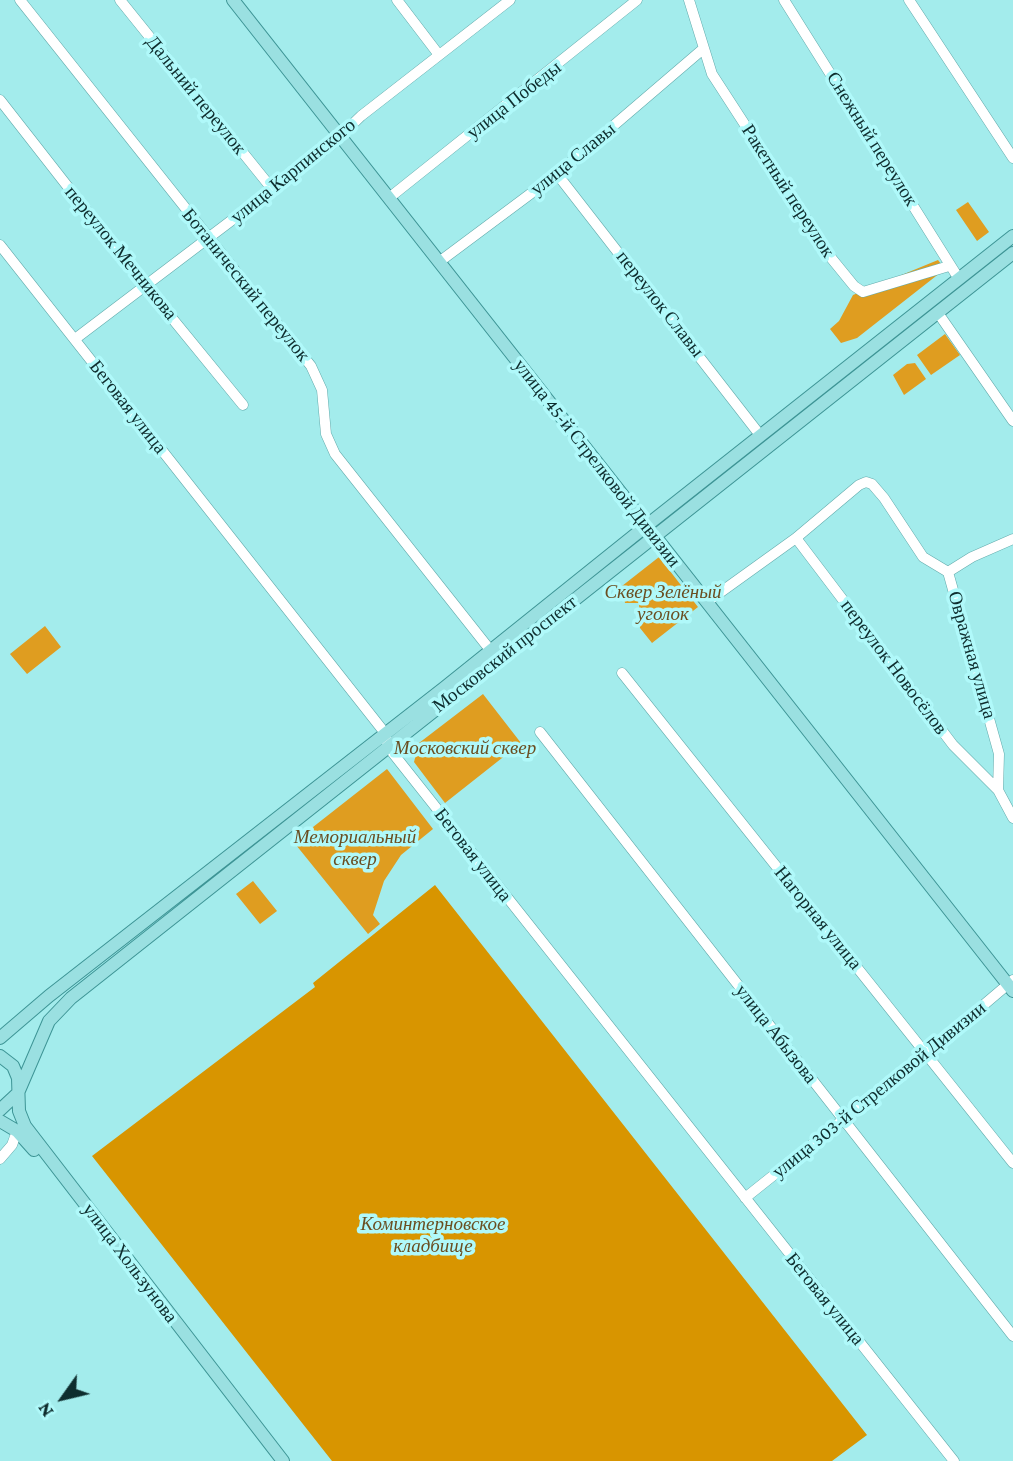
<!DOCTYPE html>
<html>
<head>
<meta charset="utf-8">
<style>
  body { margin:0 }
  #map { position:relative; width:1013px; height:1461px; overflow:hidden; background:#a3ecec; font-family:"Crimson Pro",serif }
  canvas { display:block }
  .north { position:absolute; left:28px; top:1363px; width:70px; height:70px; -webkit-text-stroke:5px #b0f9fa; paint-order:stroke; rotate:236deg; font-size:19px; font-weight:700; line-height:28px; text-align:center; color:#0e2d2e }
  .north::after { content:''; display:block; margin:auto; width:24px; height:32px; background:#0e2d2e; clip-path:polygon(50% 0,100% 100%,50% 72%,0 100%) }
</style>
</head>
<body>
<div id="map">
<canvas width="1013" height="1461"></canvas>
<div class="north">N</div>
</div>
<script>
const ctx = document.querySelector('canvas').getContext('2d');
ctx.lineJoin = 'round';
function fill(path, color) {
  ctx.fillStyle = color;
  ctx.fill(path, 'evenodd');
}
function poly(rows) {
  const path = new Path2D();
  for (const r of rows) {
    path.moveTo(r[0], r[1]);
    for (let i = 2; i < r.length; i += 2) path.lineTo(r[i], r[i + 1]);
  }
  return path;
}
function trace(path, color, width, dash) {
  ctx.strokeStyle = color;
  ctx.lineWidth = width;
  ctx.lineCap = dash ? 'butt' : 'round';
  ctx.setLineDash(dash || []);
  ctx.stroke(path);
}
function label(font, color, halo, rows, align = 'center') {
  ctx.font = font + ' "Crimson Pro",serif';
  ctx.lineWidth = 7;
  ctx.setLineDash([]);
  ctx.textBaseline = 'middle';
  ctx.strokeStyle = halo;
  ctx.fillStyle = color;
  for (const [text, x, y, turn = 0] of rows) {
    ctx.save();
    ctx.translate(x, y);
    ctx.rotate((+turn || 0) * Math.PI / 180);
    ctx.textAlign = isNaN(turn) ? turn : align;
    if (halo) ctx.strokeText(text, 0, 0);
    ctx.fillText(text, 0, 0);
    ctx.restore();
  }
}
const green = poly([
  [968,202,989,232,977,241,956,210],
  [938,260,945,269,857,338,841,343,830,329,839,321,853,295],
  [945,334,960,355,931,375,917,355],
  [915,363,926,379,904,395,893,375,907,364],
  [659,557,698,607,652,643,640,628,639,603,625,603,622,586],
  [45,626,61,647,27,674,10,654],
  [483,694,521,743,445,803,414,762,419,743],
  [387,769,433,829,401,855,384,881,373,915,380,924,368,934,296,845,299,838],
  [253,881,277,911,260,924,236,894]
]);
const forest = poly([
  [435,885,867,1435,832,1461,332,1461,92,1156,315,987,313,983]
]);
const minor = poly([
  [20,0,311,366,322,390,326,434,335,454,491,651],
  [120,0,273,190],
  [397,0,439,55],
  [689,0,712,74,832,259,854,286,863,292,949,266],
  [784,0,959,279],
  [909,0,1013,158],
  [0,100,140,279,243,405],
  [557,174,760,435],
  [389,198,637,0],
  [0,245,385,733,388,747,954,1461],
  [439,262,557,174,703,49],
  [938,313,1013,421],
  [75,339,331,145,361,116,510,0],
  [796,538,953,745,998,790],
  [948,572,999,754,998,790,1013,818],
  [707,602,796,538,859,485,866,482,872,484,884,498,923,557,948,572,972,557,1013,539],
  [622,673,1013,1163],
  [540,732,1013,1336],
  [0,1159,12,1145,17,1131],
  [745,1198,927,1053,1013,980]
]);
const major = poly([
  [233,0,1013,991],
  [0,1038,49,996,444,688,646,526,1013,236],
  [0,1056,13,1066,18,1078,19,1111,25,1126,283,1461],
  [0,1110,18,1093,49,1021,71,998,1013,253],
  [0,1121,17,1131,34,1150]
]);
const streetNames = [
  ["Дальний переулок",196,95,51],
  ["улица Победы",514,100,-38],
  ["Снежный переулок",872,139,58],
  ["улица Славы",573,159,-39],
  ["улица Карпинского",293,171,-39],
  ["Ракетный переулок",788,191,57],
  ["переулок Мечникова",121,253,51],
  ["Ботанический переулок",246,285,51],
  ["переулок Славы",660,304,52],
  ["Беговая улица",128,407,52],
  ["улица 45-й Стрелковой Дивизии",597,463,52],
  ["Московский проспект",505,654,-38],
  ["Овражная улица",972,655,74],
  ["переулок Новосёлов",894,667,53],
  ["Беговая улица",473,855,52],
  ["Нагорная улица",818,918,51],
  ["улица Абызова",776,1034,52],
  ["улица 303-й Стрелковой Дивизии",879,1090,-39],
  ["улица Хользунова",130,1263,53],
  ["Беговая улица",825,1299,51]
];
const parkNames = [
  ["Сквер Зелёный",663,592],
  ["уголок",663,614],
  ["Московский сквер",465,748],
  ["Мемориальный",355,837],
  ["сквер",355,859],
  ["Коминтерновское",433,1224],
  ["кладбище",433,1246]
];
fill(green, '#df9d20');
fill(forest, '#d89500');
trace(minor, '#63abac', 11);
trace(major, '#3d9495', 14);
trace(minor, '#fff', 10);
trace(major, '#9ae0e1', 12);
label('19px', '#0e2d2e', '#b0f9fa', streetNames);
label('italic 19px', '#6a4e21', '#b0f9fa', parkNames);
</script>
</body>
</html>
